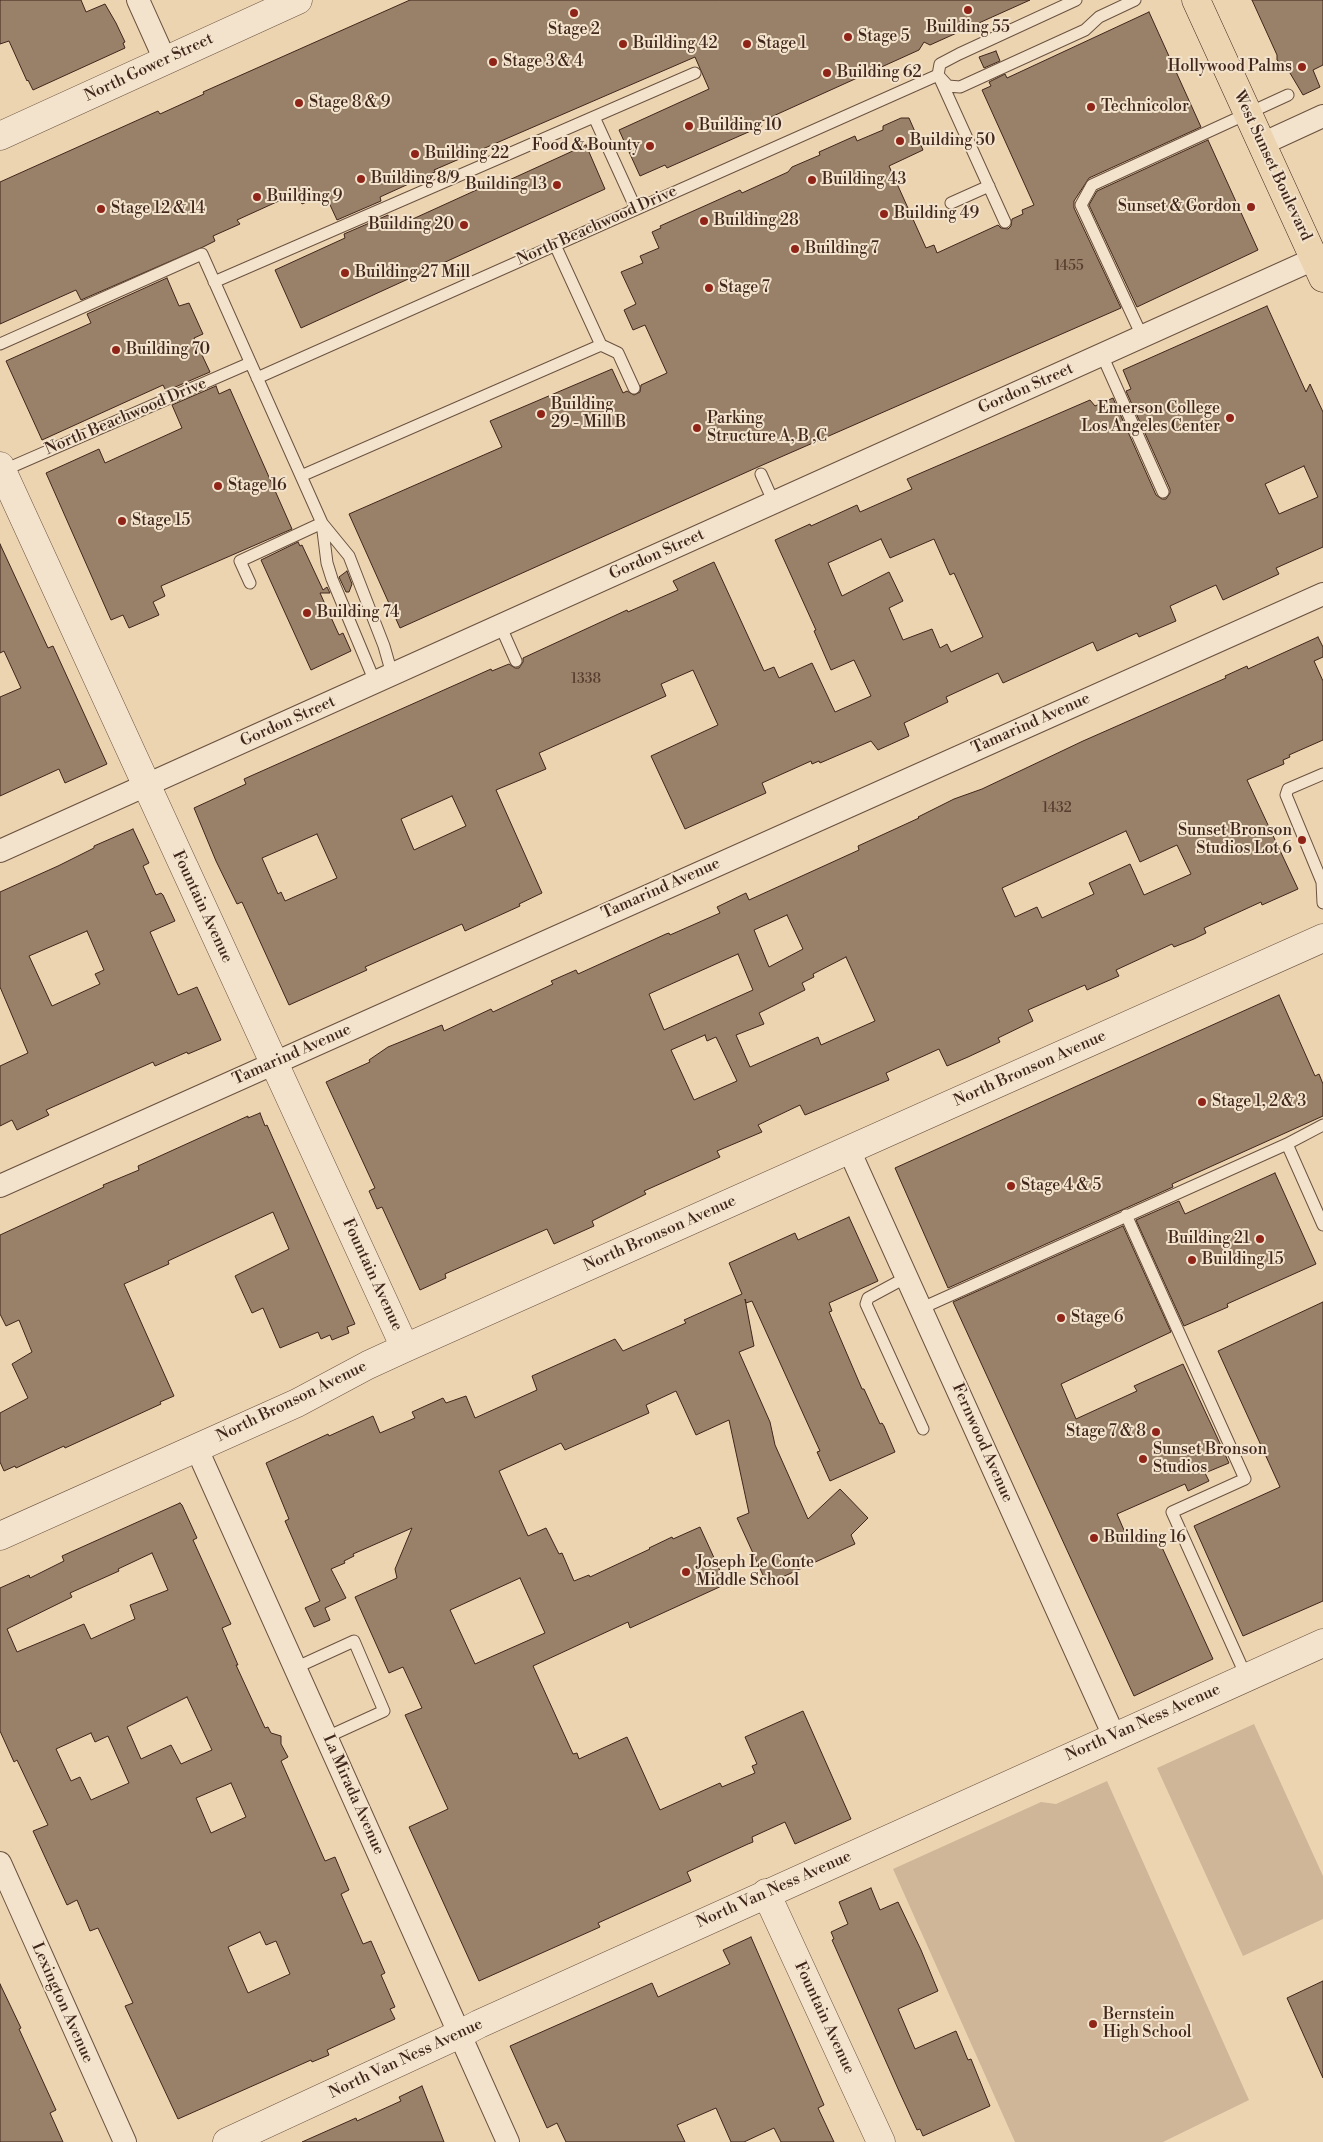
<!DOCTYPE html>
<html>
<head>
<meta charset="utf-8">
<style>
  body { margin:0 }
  canvas { display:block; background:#ecd4b1 }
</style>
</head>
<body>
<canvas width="1323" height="2142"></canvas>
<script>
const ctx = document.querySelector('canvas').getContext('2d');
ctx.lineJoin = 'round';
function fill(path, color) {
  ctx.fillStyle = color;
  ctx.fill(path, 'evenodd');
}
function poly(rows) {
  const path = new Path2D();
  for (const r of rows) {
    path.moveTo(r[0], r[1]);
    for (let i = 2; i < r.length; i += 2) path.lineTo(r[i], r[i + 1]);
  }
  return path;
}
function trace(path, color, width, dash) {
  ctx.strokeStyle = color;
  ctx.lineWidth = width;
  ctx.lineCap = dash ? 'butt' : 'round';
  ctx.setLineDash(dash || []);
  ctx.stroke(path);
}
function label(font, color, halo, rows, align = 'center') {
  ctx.font = font + ' "Libre Bodoni",serif';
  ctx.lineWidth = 4;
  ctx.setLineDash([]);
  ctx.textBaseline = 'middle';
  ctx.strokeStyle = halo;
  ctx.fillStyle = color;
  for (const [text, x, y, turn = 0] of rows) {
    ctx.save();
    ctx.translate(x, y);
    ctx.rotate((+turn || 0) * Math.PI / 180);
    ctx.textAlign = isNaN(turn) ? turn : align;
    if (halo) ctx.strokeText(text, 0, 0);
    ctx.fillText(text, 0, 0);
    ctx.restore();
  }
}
const green = poly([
  [1254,1724,1323,1876,1323,1919,1243,1956,1157,1768],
  [1107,1781,1249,2100,1163,2142,1015,2142,893,1869,1041,1802,1056,1804]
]);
const building = poly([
  [0,0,81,0,86,12,105,4,116,23,125,42,123,43,125,48,33,90,28,80,27,81,9,41,0,44,0,0],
  [410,0,1030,0,930,45,924,42,919,50,760,122,762,126,667,168,665,165,640,176,619,130,709,89,695,57,434,170,435,172,380,197,381,201,337,220,325,194,302,204,299,198,294,200,292,195,237,220,240,224,213,236,215,241,203,247,81,300,76,290,0,324,0,182,158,111,160,114,204,94,203,92,410,0],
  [1252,0,1323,0,1323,65,1313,70,1320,87,1303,95,1287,68,1277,60,1277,55,1252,0],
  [1149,12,1201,127,1089,178,1074,201,1074,208,1121,308,758,467,400,628,349,514,502,447,490,421,612,369,623,393,627,391,634,395,640,392,641,385,667,373,645,325,633,330,624,310,636,304,621,272,643,263,640,256,659,248,652,232,661,228,660,226,740,190,742,193,788,172,792,167,820,155,819,152,855,136,857,141,883,130,883,126,901,118,909,118,923,150,889,166,926,248,934,245,937,253,998,225,1001,228,1008,229,1011,226,1012,219,1023,214,1022,210,1034,205,982,90,991,86,989,82,1005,74,1007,78,1149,12],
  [996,51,1000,61,984,68,979,57,996,51],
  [1208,140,1258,250,1137,307,1089,205,1097,191,1208,140],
  [586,145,605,189,301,328,275,270,345,238,344,234,388,215,393,228,494,182,496,186,586,145],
  [167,278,179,306,189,303,203,334,194,338,210,372,166,391,163,385,42,440,6,361,91,323,87,314,167,278],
  [1267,306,1306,392,1310,384,1323,412,1323,547,1276,568,1279,574,1223,600,1216,585,1170,606,1176,621,1139,637,1137,633,1097,651,1093,642,1003,683,998,673,946,697,948,702,904,723,909,736,878,750,871,741,820,763,819,761,812,764,811,761,762,783,766,793,685,829,651,756,718,725,693,670,661,684,666,696,539,753,546,769,496,790,542,893,519,904,520,906,465,931,462,924,365,967,367,970,289,1005,242,902,237,904,216,861,194,808,246,784,244,779,491,669,492,671,509,664,515,668,519,668,523,662,523,658,627,610,628,612,678,590,673,581,714,562,764,671,774,667,779,678,812,663,835,712,871,696,854,660,831,670,814,631,816,630,775,540,810,524,811,526,857,505,860,512,912,489,907,479,1090,400,1095,406,1113,398,1156,495,1162,499,1166,499,1170,493,1170,489,1126,391,1131,389,1123,370,1267,306],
  [1304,466,1318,497,1279,514,1265,484,1304,466],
  [881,539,890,558,934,539,950,575,954,573,983,637,951,652,947,644,940,648,932,629,903,640,889,608,903,601,889,572,842,596,828,563,881,539],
  [452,796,466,826,414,850,401,819,452,796],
  [317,834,337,878,285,901,281,892,278,894,262,858,317,834],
  [216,386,219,394,230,389,292,529,161,586,165,596,153,602,159,615,129,628,123,615,111,620,46,473,99,449,105,463,182,428,172,405,216,386],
  [298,542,300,546,302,545,323,590,327,587,330,593,320,593,339,635,343,633,351,651,311,670,261,560,298,542],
  [0,544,48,648,53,646,107,764,65,783,59,769,0,796,0,697,21,688,4,651,0,653,0,544],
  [347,571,352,584,349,592,346,592,339,577,347,571],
  [1318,637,1323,647,1323,657,1314,661,1323,681,1323,740,1289,755,1290,757,1283,760,1284,764,1247,780,1298,889,1262,905,1261,902,1204,928,1206,933,1194,939,1174,947,1172,944,1116,970,1119,976,1087,990,1085,985,1028,1010,1033,1021,998,1038,1000,1042,968,1057,947,1066,939,1049,886,1073,889,1080,805,1115,800,1105,758,1125,762,1132,717,1151,720,1157,644,1191,646,1194,592,1221,594,1226,554,1244,547,1229,445,1274,446,1278,420,1290,382,1207,377,1209,369,1191,375,1188,326,1082,370,1062,369,1060,388,1047,442,1025,444,1031,491,1009,493,1012,553,984,551,981,576,970,578,974,666,934,669,933,670,935,720,913,717,907,746,893,749,900,859,850,858,846,919,818,918,817,954,799,982,789,1083,741,1226,678,1225,676,1247,666,1248,669,1318,637],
  [1126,831,1140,862,1177,845,1191,874,1144,895,1130,864,1089,883,1094,894,1042,918,1037,907,1015,917,1002,888,1126,831],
  [787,915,803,949,769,967,754,930,787,915],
  [738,954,753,990,664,1030,649,994,738,954],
  [846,957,875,1021,821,1045,818,1037,750,1067,736,1035,764,1024,759,1013,805,990,802,983,814,977,813,974,846,957],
  [705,1035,707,1041,716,1037,737,1081,694,1100,671,1050,705,1035],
  [133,829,149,863,143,866,156,895,161,893,163,895,175,921,150,932,178,995,197,987,221,1040,188,1054,187,1052,155,1066,153,1062,46,1110,49,1115,17,1130,12,1120,0,1126,0,1066,28,1053,0,987,0,892,58,866,94,848,94,846,133,829],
  [87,931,104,970,95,974,100,984,52,1006,29,956,87,931],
  [1279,995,1315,1076,1319,1074,1323,1084,1323,1116,1172,1184,1173,1187,948,1288,895,1168,1279,995],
  [260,1113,265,1126,267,1125,355,1324,347,1327,349,1333,332,1340,330,1335,321,1339,318,1332,280,1348,263,1308,252,1313,235,1276,289,1249,273,1212,168,1261,169,1264,124,1284,174,1396,160,1402,161,1404,65,1448,64,1446,16,1468,15,1466,4,1471,0,1462,0,1413,28,1398,12,1364,32,1352,19,1320,6,1326,0,1314,0,1235,104,1187,103,1185,139,1170,138,1166,248,1116,248,1118,260,1113],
  [1275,1173,1316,1264,1227,1304,1228,1307,1184,1326,1136,1220,1179,1201,1185,1214,1275,1173],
  [849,1217,878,1281,829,1303,832,1311,829,1312,862,1389,864,1389,880,1424,882,1423,884,1426,895,1452,830,1481,817,1452,820,1451,752,1301,746,1303,745,1299,754,1346,739,1352,770,1422,775,1445,808,1519,840,1489,868,1518,851,1535,855,1544,767,1584,737,1518,749,1513,729,1420,696,1435,676,1391,646,1405,649,1413,606,1432,565,1450,561,1443,499,1471,528,1536,546,1528,559,1554,562,1553,574,1581,589,1575,590,1577,650,1549,649,1548,672,1537,673,1539,700,1527,726,1584,630,1628,628,1622,533,1666,573,1754,577,1753,579,1759,627,1737,660,1810,720,1783,722,1787,755,1773,752,1766,757,1764,745,1737,803,1711,851,1819,795,1844,785,1822,752,1837,753,1842,748,1844,687,1872,691,1881,598,1923,600,1927,479,1981,409,1827,448,1809,405,1715,422,1708,403,1667,389,1673,355,1597,397,1578,395,1569,412,1528,353,1554,354,1556,344,1561,345,1563,331,1569,346,1598,325,1608,330,1620,314,1627,305,1608,320,1601,285,1521,289,1519,266,1463,328,1434,329,1436,373,1416,380,1433,415,1418,412,1412,443,1398,446,1403,466,1396,475,1418,537,1390,532,1376,615,1339,623,1351,686,1323,684,1320,742,1294,729,1263,795,1233,798,1240,849,1217],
  [520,1578,545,1633,475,1664,450,1610,520,1578],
  [1123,1226,1171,1332,1061,1384,1076,1419,1137,1391,1134,1386,1183,1364,1229,1463,1205,1473,1209,1481,1188,1491,1185,1484,1117,1514,1130,1544,1155,1532,1213,1659,1134,1696,953,1302,1123,1226],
  [1323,1302,1323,1601,1243,1636,1194,1526,1280,1487,1218,1351,1323,1302],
  [180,1503,182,1505,197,1538,193,1540,231,1624,222,1628,238,1665,236,1665,265,1728,268,1727,271,1733,281,1736,281,1744,288,1757,281,1761,325,1861,335,1857,349,1890,341,1894,363,1944,371,1941,385,1973,381,1975,395,2007,390,2009,395,2019,327,2050,329,2055,312,2062,311,2060,302,2064,178,2119,125,2006,133,2003,98,1928,90,1931,77,1900,67,1905,33,1831,48,1825,17,1760,14,1762,0,1731,0,1588,29,1575,30,1578,64,1561,62,1556,180,1503],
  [152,1553,168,1590,130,1605,135,1619,91,1639,84,1624,17,1652,7,1629,72,1597,70,1593,119,1571,118,1569,152,1553],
  [187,1697,212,1750,181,1764,171,1745,141,1759,127,1727,187,1697],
  [91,1733,95,1742,108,1736,129,1783,91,1800,80,1777,71,1781,56,1749,91,1733],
  [231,1783,246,1817,211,1833,196,1798,231,1783],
  [260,1932,266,1945,276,1941,290,1974,248,1993,228,1947,260,1932],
  [871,1888,880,1910,898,1902,921,1950,938,1991,898,2009,915,2049,956,2031,968,2060,971,2059,990,2106,923,2136,920,2129,917,2130,899,2091,832,1940,834,1939,831,1932,848,1924,839,1902,871,1888],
  [751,1937,824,2105,818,2108,834,2142,781,2142,774,2128,744,2142,731,2142,716,2108,677,2125,685,2142,566,2142,557,2123,547,2128,510,2046,652,1983,658,1997,730,1964,723,1950,751,1937],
  [1323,1981,1323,2078,1287,1998,1323,1981],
  [0,1984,21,2028,19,2029,56,2110,50,2113,63,2142,0,2142,0,1984],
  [422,2086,444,2142,302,2142,356,2118,357,2121,401,2101,399,2097,422,2086]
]);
const service = poly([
  [938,75,948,86,960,87,1085,30,1099,17,1135,0],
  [938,75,940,64,959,54,1076,0],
  [941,81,1005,222],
  [594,117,636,209],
  [951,203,989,186],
  [214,282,695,73],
  [1142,336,1081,205,1092,185,1288,95],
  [0,344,202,254,322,523,349,556,384,646,392,674],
  [601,345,618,353,634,388],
  [1102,355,1163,492],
  [257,378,938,75],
  [2,471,250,363],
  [761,474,774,503],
  [301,476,601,345,555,245],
  [322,523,327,563,332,579,375,682],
  [250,583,240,561,322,523],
  [500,625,516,661],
  [1323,774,1288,789,1286,795,1322,882,1323,903],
  [1323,1125,1287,1144,1323,1225],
  [1126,1215,1245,1479,1172,1512,1246,1676],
  [907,1277,868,1298,866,1304,923,1429],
  [922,1308,1287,1144],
  [295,1668,354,1641,384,1711,327,1737]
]);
const minor = poly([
  [138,0,165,60],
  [1262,144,1323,116],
  [0,851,1314,259],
  [849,1150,1114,1736],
  [0,1186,1323,594],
  [196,1447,508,2142],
  [0,1863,125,2142]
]);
const tertiary = poly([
  [0,136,298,0],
  [0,466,405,1348],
  [0,1536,297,1403,368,1365,405,1348,1323,938],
  [766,1893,881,2142],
  [227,2142,460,2034,479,2024,1323,1643]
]);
const primary = poly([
  [1196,0,1323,278]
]);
const markers = [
  [968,10,5,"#8f2418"],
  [574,13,5,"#8f2418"],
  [848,37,5,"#8f2418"],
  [623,44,5,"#8f2418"],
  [747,44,5,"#8f2418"],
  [493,62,5,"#8f2418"],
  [1302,67,5,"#8f2418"],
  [827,73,5,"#8f2418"],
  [299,103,5,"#8f2418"],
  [1091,107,5,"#8f2418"],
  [689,126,5,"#8f2418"],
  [900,141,5,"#8f2418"],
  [650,146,5,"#8f2418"],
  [415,154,5,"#8f2418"],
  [361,179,5,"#8f2418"],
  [812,180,5,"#8f2418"],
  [557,185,5,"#8f2418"],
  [257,197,5,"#8f2418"],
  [1251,207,5,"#8f2418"],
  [101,209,5,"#8f2418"],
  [884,214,5,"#8f2418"],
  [704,221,5,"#8f2418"],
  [464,225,5,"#8f2418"],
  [795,249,5,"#8f2418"],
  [345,273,5,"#8f2418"],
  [709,288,5,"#8f2418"],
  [116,350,5,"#8f2418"],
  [541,414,5,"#8f2418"],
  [1230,418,5,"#8f2418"],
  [697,428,5,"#8f2418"],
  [218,486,5,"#8f2418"],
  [122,521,5,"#8f2418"],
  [307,613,5,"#8f2418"],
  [1302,840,5,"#8f2418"],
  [1202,1102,5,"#8f2418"],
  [1011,1186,5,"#8f2418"],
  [1260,1239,5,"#8f2418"],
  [1192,1260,5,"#8f2418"],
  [1061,1318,5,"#8f2418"],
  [1156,1432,5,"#8f2418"],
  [1143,1459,5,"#8f2418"],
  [1094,1538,5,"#8f2418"],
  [686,1572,5,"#8f2418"],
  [1093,2024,5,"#8f2418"]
];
const numberNames = [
  ["1455",1069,267],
  ["1338",586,680],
  ["1432",1057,809]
];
const poiNames = [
  ["Building 55",968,28,"center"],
  ["Stage 2",574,30,"center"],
  ["Stage 5",858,37],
  ["Building 42",633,44],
  ["Stage 1",757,44],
  ["Stage 3 & 4",503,62],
  ["Hollywood Palms",1292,67,"right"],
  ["Building 62",837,73],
  ["Stage 8 & 9",309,103],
  ["Technicolor",1101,107],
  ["Building 10",699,126],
  ["Building 50",910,141],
  ["Food & Bounty",640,146,"right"],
  ["Building 22",425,154],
  ["Building 8/9",371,179],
  ["Building 43",822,180],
  ["Building 13",547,185,"right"],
  ["Building 9",267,197],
  ["Sunset & Gordon",1241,207,"right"],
  ["Stage 12 & 14",111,209],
  ["Building 49",894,214],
  ["Building 28",714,221],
  ["Building 20",454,225,"right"],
  ["Building 7",805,249],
  ["Building 27 Mill",355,273],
  ["Stage 7",719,288],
  ["Building 70",126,350],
  ["Building",551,405],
  ["29 - Mill B",551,423],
  ["Emerson College",1220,409,"right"],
  ["Los Angeles Center",1220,427,"right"],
  ["Parking",707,419],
  ["Structure A, B ,C",707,437],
  ["Stage 16",228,486],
  ["Stage 15",132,521],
  ["Building 74",317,613],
  ["Sunset Bronson",1292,831,"right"],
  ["Studios Lot 6",1292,849,"right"],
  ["Stage 1, 2 & 3",1212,1102],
  ["Stage 4 & 5",1021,1186],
  ["Building 21",1250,1239,"right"],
  ["Building 15",1202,1260],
  ["Stage 6",1071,1318],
  ["Stage 7 & 8",1146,1432,"right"],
  ["Sunset Bronson",1153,1450],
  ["Studios",1153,1468],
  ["Building 16",1104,1538],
  ["Joseph Le Conte",696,1563],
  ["Middle School",696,1581],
  ["Bernstein",1103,2015],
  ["High School",1103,2033]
];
const streetNames = [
  ["North Gower Street",149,68,-25],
  ["West Sunset Boulevard",1272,166,65],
  ["North Beachwood Drive",597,226,-24],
  ["Gordon Street",1026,389,-24],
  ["North Beachwood Drive",126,417,-23],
  ["Gordon Street",657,555,-24],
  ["Gordon Street",288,722,-24],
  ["Tamarind Avenue",1031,724,-24],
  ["Tamarind Avenue",661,889,-24],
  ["Fountain Avenue",202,907,65],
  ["Tamarind Avenue",292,1055,-24],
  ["North Bronson Avenue",1030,1069,-24],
  ["North Bronson Avenue",660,1234,-24],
  ["Fountain Avenue",372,1275,65],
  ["North Bronson Avenue",292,1402,-26],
  ["Fernwood Avenue",982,1443,66],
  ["North Van Ness Avenue",1143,1723,-24],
  ["La Mirada Avenue",353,1795,66],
  ["North Van Ness Avenue",774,1890,-24],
  ["Lexington Avenue",62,2003,66],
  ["Fountain Avenue",824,2018,65],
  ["North Van Ness Avenue",406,2059,-25]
];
fill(green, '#cfb698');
fill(building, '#998069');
trace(building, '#40261b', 1);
trace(service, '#6b5240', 13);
trace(minor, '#6b5240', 24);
trace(tertiary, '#6b5240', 29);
trace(primary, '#40261b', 29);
trace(service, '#f3e3cc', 11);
trace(minor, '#f3e3cc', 22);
trace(tertiary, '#f3e3cc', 28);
trace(primary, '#ecd4b1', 28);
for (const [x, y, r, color] of markers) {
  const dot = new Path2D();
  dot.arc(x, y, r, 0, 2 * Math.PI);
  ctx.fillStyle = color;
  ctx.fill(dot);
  trace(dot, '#f3e3cc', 2);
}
label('14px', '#563c2e', null, numberNames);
label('16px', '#40261b', '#f3e3cc', poiNames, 'left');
label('16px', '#40261b', '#f3e3cc', streetNames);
</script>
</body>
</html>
